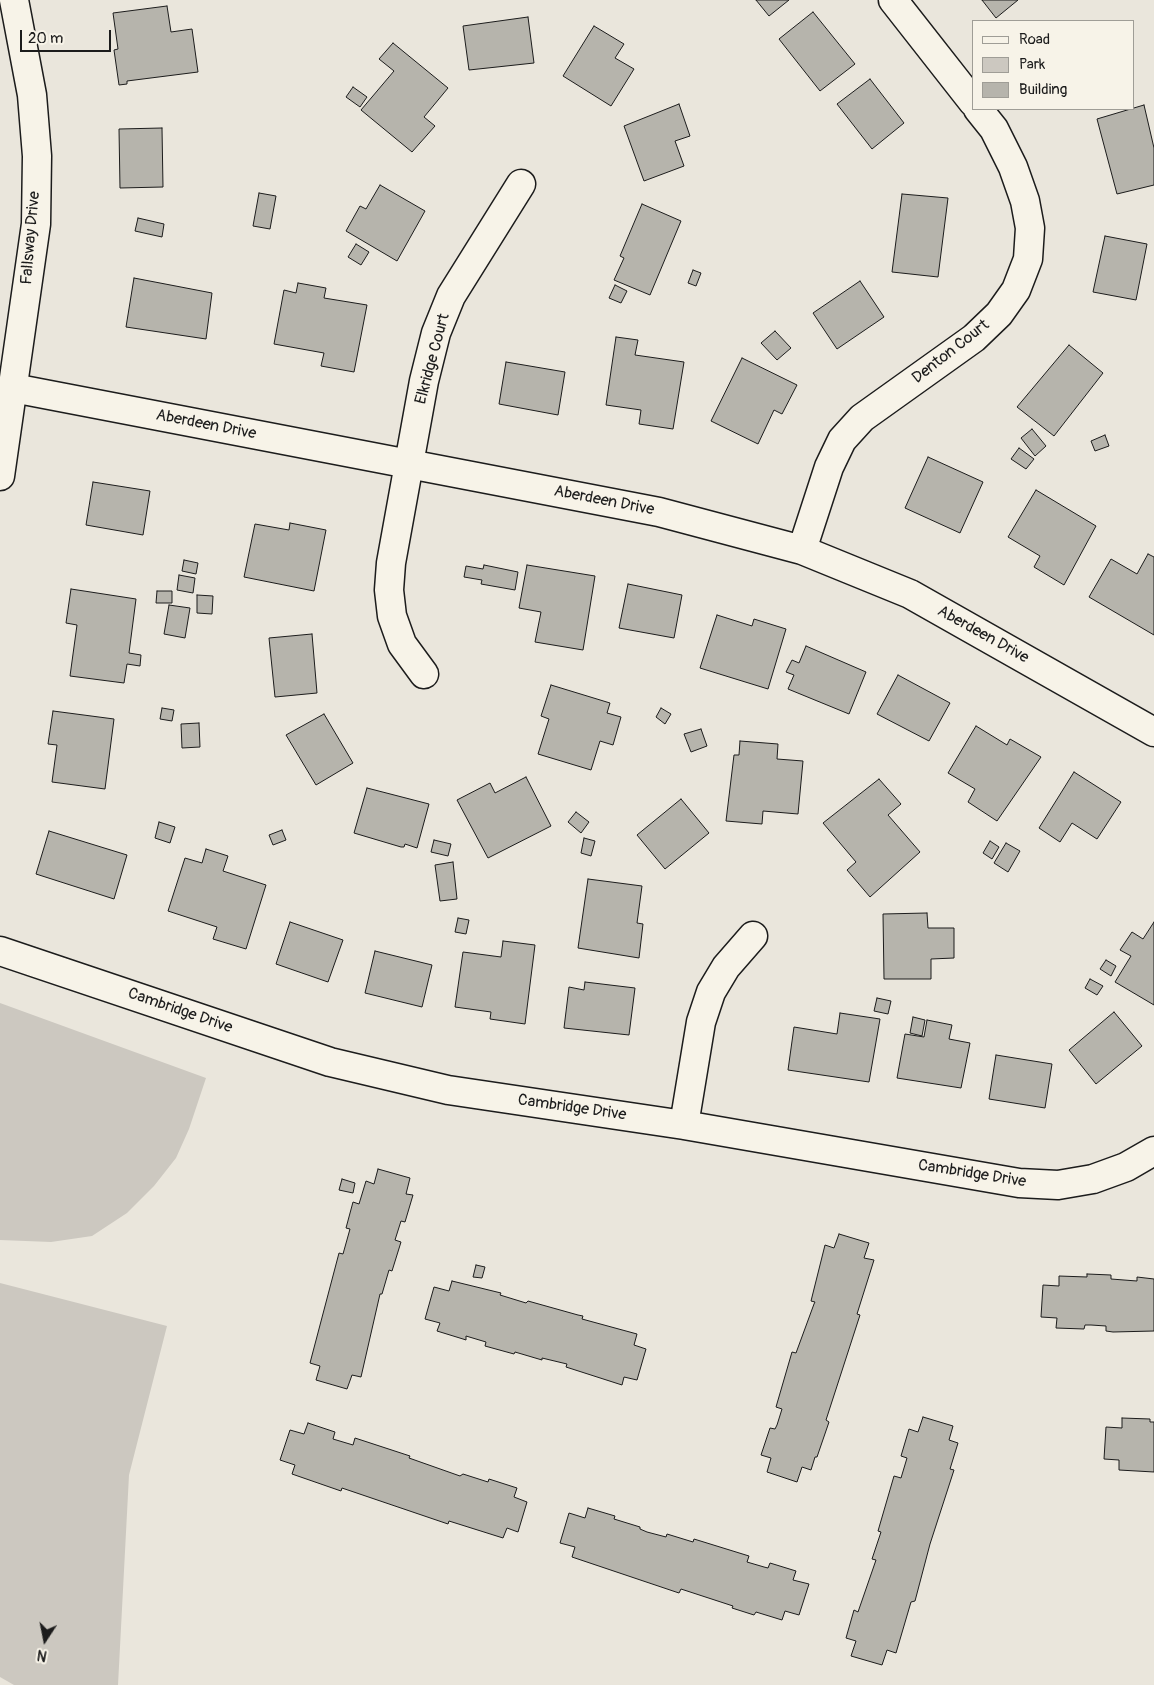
<!DOCTYPE html>
<html>
<head>
<meta charset="utf-8">
<style>
  body { margin:0 }
  #map { position:relative; width:1154px; height:1685px; overflow:hidden; background:#eae6dc; font-family:Pangolin,sans-serif }
  canvas { display:block }
  .legend { position:absolute; left:972px; top:20px; width:162px; height:90px; box-sizing:border-box; background:#f7f3e8; border:1px solid #9f9d96; margin:0; padding:6px 9px; list-style:none; font-size:15px; color:#1c1c1c }
  .legend li { display:flex; align-items:center; gap:10px; height:25px }
  .legend b { width:25px; border:1px solid #9f9d96 }
  .north { position:absolute; left:20px; top:1615px; width:50px; height:50px; -webkit-text-stroke:4px #f7f3e8; paint-order:stroke; rotate:191deg; font-size:14px; font-weight:700; line-height:20px; text-align:center; color:#1c1c1c }
  .north::after { content:''; display:block; margin:auto; width:18px; height:22px; background:#1c1c1c; clip-path:polygon(50% 0,100% 100%,50% 72%,0 100%) }
  .scale { position:absolute; left:20px; top:30px; width:91px; height:22px; box-sizing:border-box; border:2px solid #1c1c1c; border-top:0; padding-left:6px; font-size:15px; line-height:18px; white-space:nowrap; color:#1c1c1c; -webkit-text-stroke:4px #f7f3e8; paint-order:stroke }
</style>
</head>
<body>
<div id="map">
<canvas width="1154" height="1685"></canvas>
<ul class="legend">
<li><b style="height:6px;background:#f7f3e8"></b>Road</li>
<li><b style="height:14px;background:#ccc8c0"></b>Park</li>
<li><b style="height:14px;background:#b6b4ac"></b>Building</li>
</ul>
<div class="north">N</div>
<div class="scale">20 m</div>
</div>
<script>
const ctx = document.querySelector('canvas').getContext('2d');
ctx.lineJoin = 'round';
function fill(path, color) {
  ctx.fillStyle = color;
  ctx.fill(path, 'evenodd');
}
function poly(rows) {
  const path = new Path2D();
  for (const r of rows) {
    path.moveTo(r[0], r[1]);
    for (let i = 2; i < r.length; i += 2) path.lineTo(r[i], r[i + 1]);
  }
  return path;
}
function trace(path, color, width, dash) {
  ctx.strokeStyle = color;
  ctx.lineWidth = width;
  ctx.lineCap = dash ? 'butt' : 'round';
  ctx.setLineDash(dash || []);
  ctx.stroke(path);
}
function label(font, color, halo, rows, align = 'center') {
  ctx.font = font + ' Pangolin,sans-serif';
  ctx.lineWidth = 5;
  ctx.setLineDash([]);
  ctx.textBaseline = 'middle';
  ctx.strokeStyle = halo;
  ctx.fillStyle = color;
  for (const [text, x, y, turn = 0] of rows) {
    ctx.save();
    ctx.translate(x, y);
    ctx.rotate((+turn || 0) * Math.PI / 180);
    ctx.textAlign = isNaN(turn) ? turn : align;
    if (halo) ctx.strokeText(text, 0, 0);
    ctx.fillText(text, 0, 0);
    ctx.restore();
  }
}
const green = poly([
  [0,1003,206,1078,189,1129,176,1158,154,1186,127,1213,92,1236,51,1242,0,1240],
  [0,1283,167,1326,129,1475,118,1685,14,1685,0,1677]
]);
const building = poly([
  [756,0,789,0,769,16,756,0],
  [982,0,1018,0,996,18,982,0],
  [167,6,171,32,192,29,198,72,127,81,127,84,119,85,114,50,118,49,113,13,167,6],
  [813,12,855,64,820,91,779,39,813,12],
  [528,17,534,63,469,70,463,26,528,17],
  [594,26,624,44,615,58,634,69,611,106,563,76,594,26],
  [393,43,448,88,424,117,435,126,412,152,361,110,394,71,379,59,393,43],
  [870,79,904,123,872,149,837,104,870,79],
  [353,87,367,97,360,107,346,97,353,87],
  [679,104,690,136,675,141,684,166,644,181,624,126,679,104],
  [1144,105,1154,148,1154,185,1117,194,1097,119,1144,105],
  [162,128,163,187,120,188,119,129,162,128],
  [380,185,425,211,397,261,346,231,360,206,366,209,380,185],
  [259,193,276,196,270,229,253,226,259,193],
  [902,194,948,198,938,277,892,272,902,194],
  [642,204,681,221,650,295,614,280,624,258,620,256,642,204],
  [138,218,164,224,162,237,135,231,138,218],
  [1105,236,1147,244,1136,300,1093,292,1105,236],
  [356,244,369,252,361,265,348,257,356,244],
  [693,270,701,273,696,286,688,283,693,270],
  [134,278,212,293,206,339,126,327,134,278],
  [860,281,884,317,837,349,813,313,860,281],
  [298,283,326,288,324,298,367,305,354,372,321,366,324,353,274,344,284,290,296,293,298,283],
  [615,285,627,291,621,303,609,298,615,285],
  [775,331,791,348,777,360,761,343,775,331],
  [616,337,638,340,635,355,684,362,673,429,639,424,641,410,606,405,616,337],
  [1069,345,1103,373,1054,436,1017,407,1069,345],
  [742,358,797,385,782,414,774,410,758,444,711,421,742,358],
  [506,362,565,372,558,415,499,404,506,362],
  [1032,429,1046,446,1035,456,1021,438,1032,429],
  [1105,435,1109,446,1095,451,1091,441,1105,435],
  [1019,448,1034,459,1026,469,1011,459,1019,448],
  [928,457,983,482,960,533,905,508,928,457],
  [93,482,150,491,143,535,86,525,93,482],
  [1036,490,1096,526,1064,585,1034,567,1040,556,1008,537,1036,490],
  [290,523,326,530,314,591,244,577,255,524,289,530,290,523],
  [1148,554,1154,557,1154,635,1089,597,1111,559,1137,574,1148,554],
  [184,560,198,563,196,574,182,571,184,560],
  [484,565,518,572,515,590,481,584,482,580,464,577,466,566,483,569,484,565],
  [527,565,595,576,583,650,535,642,541,612,519,608,527,565],
  [179,575,195,578,193,593,177,590,179,575],
  [628,584,682,595,674,638,619,628,628,584],
  [71,589,136,599,129,653,141,655,140,666,127,664,124,683,70,676,77,625,66,623,71,589],
  [157,591,172,591,172,603,156,603,157,591],
  [197,595,213,596,212,614,197,613,197,595],
  [169,605,190,608,185,638,164,634,169,605],
  [717,615,752,626,754,619,786,629,768,689,700,668,717,615],
  [312,634,317,693,275,697,269,638,312,634],
  [806,646,866,672,849,714,788,689,794,675,786,672,792,660,799,663,806,646],
  [898,675,950,703,929,741,877,714,898,675],
  [551,685,610,703,607,713,621,717,613,745,600,741,591,770,538,754,549,719,541,716,551,685],
  [162,708,174,710,172,721,160,719,162,708],
  [661,708,671,714,665,724,656,717,661,708],
  [53,711,114,719,105,789,52,782,57,745,48,744,53,711],
  [324,714,353,763,316,785,286,735,324,714],
  [199,723,200,747,182,748,181,724,199,723],
  [976,726,1007,745,1010,739,1041,757,997,821,968,802,975,789,948,773,976,726],
  [701,729,707,746,691,752,684,734,701,729],
  [740,741,778,744,777,759,803,761,798,814,763,811,762,824,726,821,734,755,739,755,740,741],
  [1074,772,1121,802,1097,839,1072,823,1060,842,1039,828,1074,772],
  [526,777,551,826,488,858,457,800,490,783,495,793,526,777],
  [879,779,901,804,888,815,920,852,870,897,847,870,856,862,823,823,879,779],
  [367,788,429,804,417,848,405,844,404,847,401,847,354,833,367,788],
  [681,799,709,833,665,869,637,835,681,799],
  [576,812,589,822,581,833,568,822,576,812],
  [159,822,175,827,170,843,155,838,159,822],
  [282,830,286,840,273,845,269,835,282,830],
  [49,831,127,855,114,899,36,874,49,831],
  [584,838,595,841,591,856,581,853,584,838],
  [434,840,451,844,448,856,431,852,434,840],
  [990,841,999,847,992,859,983,853,990,841],
  [1006,843,1020,851,1008,872,994,863,1006,843],
  [206,849,228,856,223,871,266,885,246,949,213,939,217,927,168,911,185,858,202,863,206,849],
  [453,862,457,899,440,901,435,865,453,862],
  [588,879,642,886,637,923,643,924,639,958,578,948,588,879],
  [927,913,928,928,954,928,954,958,931,959,931,979,884,979,883,914,927,913],
  [458,918,469,920,466,934,455,932,458,918],
  [290,922,343,940,328,982,276,964,290,922],
  [1154,922,1154,1005,1115,982,1131,956,1120,950,1132,932,1143,939,1154,922],
  [503,941,535,945,525,1024,490,1019,491,1012,455,1007,463,952,501,957,503,941],
  [375,951,432,965,422,1007,365,993,375,951],
  [1106,960,1116,966,1111,976,1100,969,1106,960],
  [1090,979,1103,986,1097,995,1085,988,1090,979],
  [585,982,635,988,629,1035,564,1028,569,987,584,990,585,982],
  [877,998,891,1001,888,1014,874,1011,877,998],
  [1114,1012,1142,1046,1096,1084,1069,1050,1114,1012],
  [840,1013,880,1019,869,1082,788,1070,794,1027,837,1034,840,1013],
  [913,1017,925,1020,922,1036,910,1033,913,1017],
  [927,1020,952,1025,949,1039,970,1043,961,1088,897,1078,905,1034,924,1037,927,1020],
  [996,1055,1052,1064,1045,1108,989,1099,996,1055],
  [378,1169,410,1178,406,1194,413,1195,405,1222,401,1221,395,1240,401,1242,392,1271,389,1270,382,1294,380,1294,361,1377,352,1375,347,1389,316,1380,320,1366,310,1363,339,1253,343,1254,350,1229,346,1228,353,1202,359,1204,366,1181,374,1184,378,1169],
  [342,1179,355,1183,353,1193,339,1190,342,1179],
  [839,1234,869,1243,864,1258,874,1260,857,1314,860,1315,826,1420,829,1422,817,1457,815,1457,811,1470,802,1467,797,1482,767,1472,771,1458,761,1455,770,1428,775,1429,777,1425,782,1409,776,1407,792,1352,796,1353,814,1304,815,1302,811,1301,825,1245,834,1248,839,1234],
  [476,1265,485,1267,482,1278,473,1277,476,1265],
  [1087,1274,1111,1275,1111,1279,1137,1281,1137,1277,1154,1279,1154,1331,1113,1332,1106,1331,1106,1326,1091,1325,1085,1325,1084,1329,1056,1328,1057,1318,1041,1317,1043,1285,1059,1286,1059,1276,1087,1277,1087,1274],
  [452,1281,501,1293,500,1295,526,1303,528,1301,578,1315,583,1316,582,1319,637,1334,634,1345,646,1349,637,1380,624,1377,622,1385,566,1367,567,1364,542,1358,542,1360,515,1352,514,1354,485,1346,486,1342,466,1336,466,1340,463,1339,437,1331,440,1323,425,1319,434,1287,449,1291,452,1281],
  [923,1417,953,1426,949,1440,958,1443,950,1469,954,1470,930,1544,915,1601,911,1602,896,1653,887,1650,882,1665,851,1656,856,1641,846,1638,854,1610,858,1612,876,1560,872,1559,881,1532,878,1531,894,1476,901,1478,907,1458,901,1456,909,1429,918,1432,923,1417],
  [1122,1418,1150,1419,1150,1422,1154,1422,1154,1472,1119,1470,1119,1460,1104,1459,1106,1427,1122,1428,1122,1418],
  [308,1423,335,1432,333,1439,353,1445,355,1438,410,1456,409,1458,460,1476,463,1474,488,1482,489,1479,517,1488,514,1497,527,1502,518,1532,507,1528,503,1538,449,1521,448,1524,342,1488,341,1491,292,1474,295,1465,280,1460,290,1430,304,1434,308,1423],
  [588,1508,615,1516,614,1519,640,1527,640,1529,647,1532,666,1537,667,1534,693,1542,694,1539,749,1556,747,1562,764,1567,768,1568,770,1563,796,1571,793,1580,809,1584,799,1615,785,1611,782,1620,756,1612,754,1615,732,1608,733,1606,681,1589,679,1593,572,1557,575,1547,560,1543,569,1513,585,1518,588,1508]
]);
const minor = poly([
  [893,0,973,102],
  [13,388,659,512,802,550,910,594,1154,732],
  [0,476,36,224,37,156,32,95,14,0],
  [802,550,829,467,842,440,862,418,974,338,999,314,1016,290,1028,259,1030,228,1025,201,1013,167,994,129,978,109],
  [424,674,402,644,392,616,389,590,391,563,424,381,436,333,451,296,521,184],
  [0,951,330,1062,448,1090,684,1125,1019,1183,1058,1185,1093,1179,1126,1167,1154,1151],
  [684,1125,701,1022,711,992,726,967,753,936]
]);
const streetNames = [
  ["Fallsway Drive",31,238,-85],
  ["Denton Court",951,352,-38],
  ["Elkridge Court",433,359,-75],
  ["Aberdeen Drive",206,425,11],
  ["Aberdeen Drive",604,501,11],
  ["Aberdeen Drive",983,635,29],
  ["Cambridge Drive",180,1011,19],
  ["Cambridge Drive",572,1108,8],
  ["Cambridge Drive",972,1174,9]
];
fill(green, '#ccc8c0');
fill(building, '#b6b4ac');
trace(building, '#1c1c1c', 1);
trace(minor, '#1c1c1c', 31);
trace(minor, '#f7f3e8', 28);
label('16px', '#1c1c1c', '#f7f3e8', streetNames);
</script>
</body>
</html>
